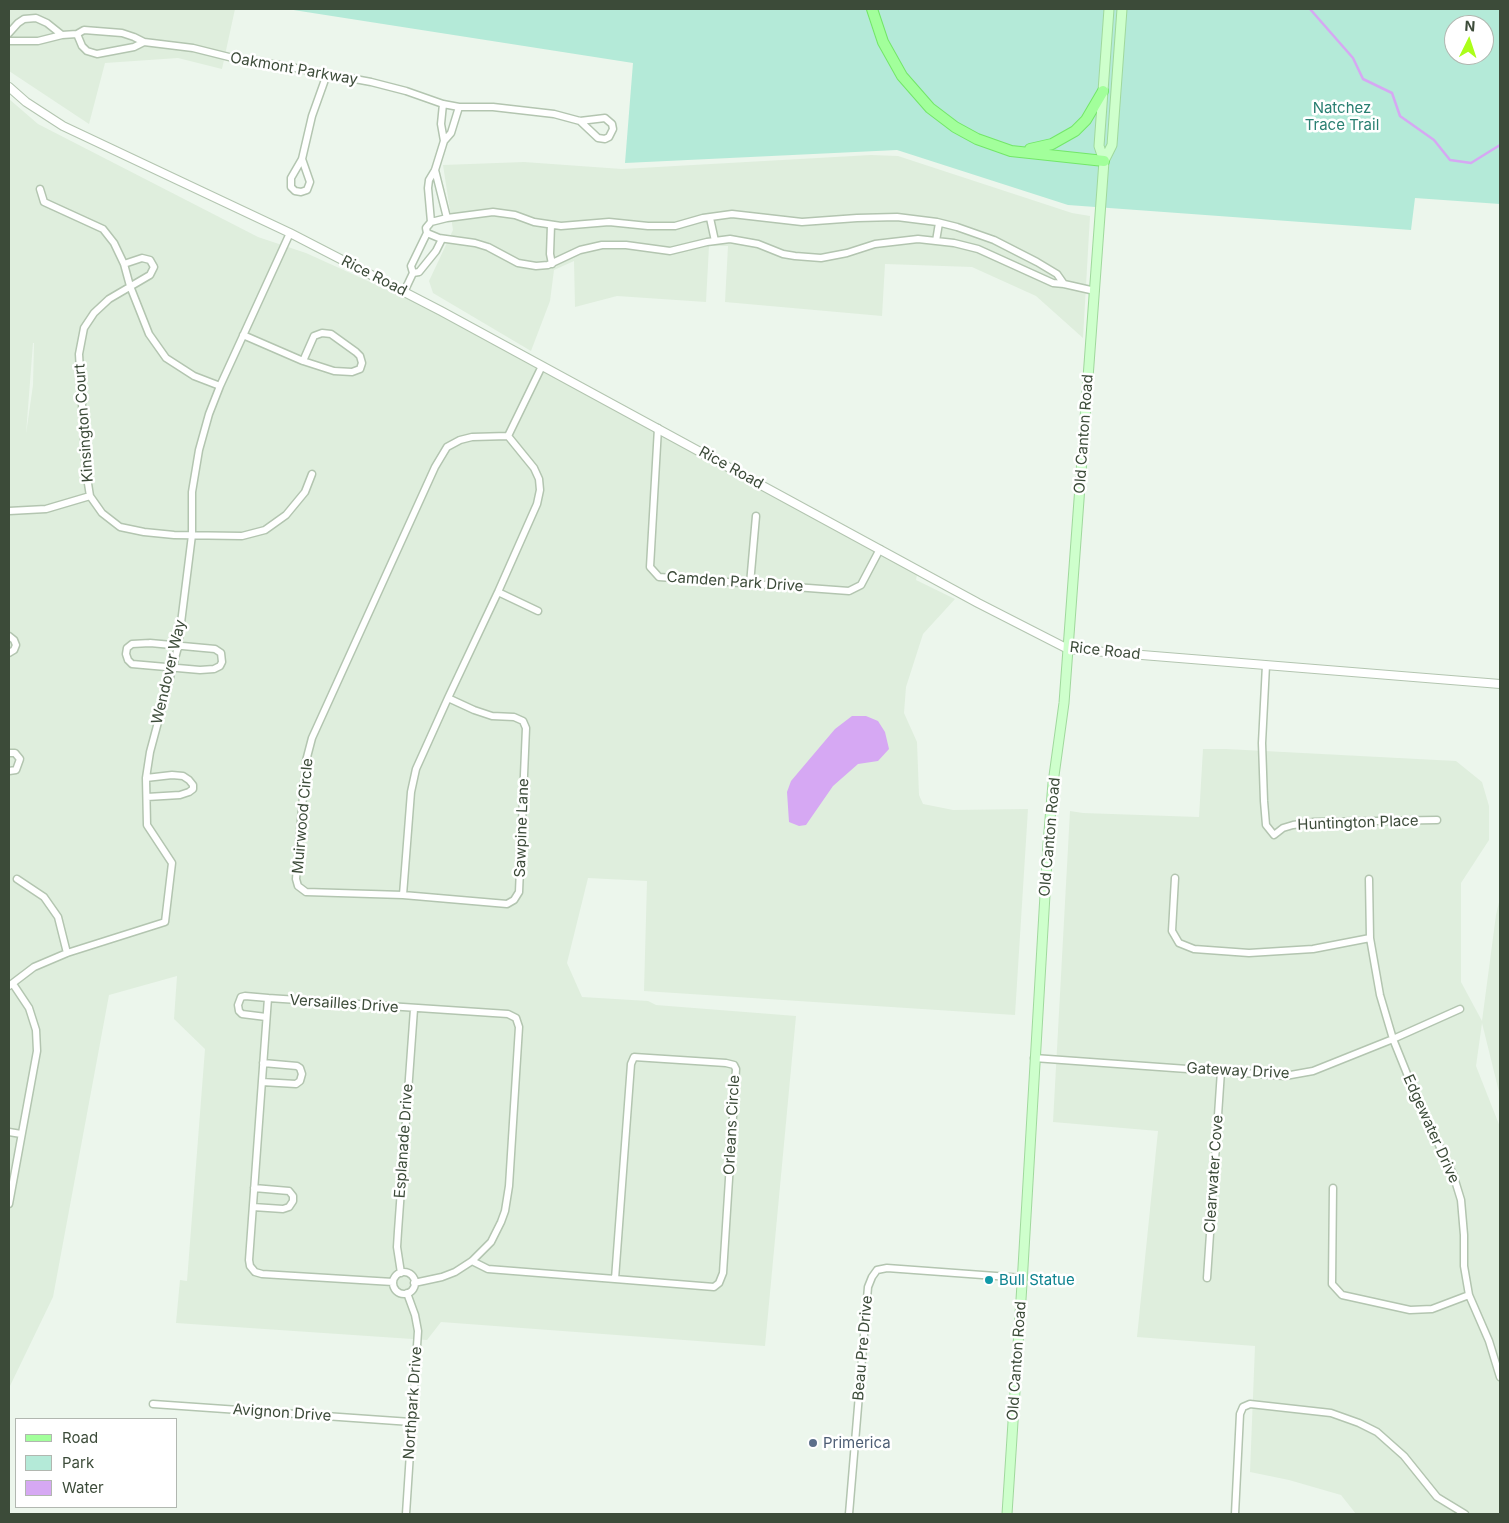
<!DOCTYPE html>
<html>
<head>
<meta charset="utf-8">
<style>
  body { margin:0 }
  #map { position:relative; width:1509px; height:1523px; overflow:hidden; background:#ecf6ec; font-family:Inter,sans-serif }
  canvas { display:block }
  .frame { position:absolute; inset:0; border:10px solid #3c4b39; pointer-events:none }
  .legend { position:absolute; left:15px; top:1418px; width:162px; height:90px; box-sizing:border-box; background:#fff; border:1px solid #b1b7b0; margin:0; padding:6px 9px; list-style:none; font-size:15px; color:#3c4b39 }
  .legend li { display:flex; align-items:center; gap:10px; height:25px }
  .legend b { width:25px; border:1px solid #b1b7b0 }
  .north { position:absolute; left:1444px; top:15px; width:50px; height:50px; box-sizing:border-box; background:#fff; border:1px solid #b1b7b0; border-radius:50%; rotate:4deg; font-size:14px; font-weight:700; line-height:20px; text-align:center; color:#3c4b39 }
  .north::after { content:''; display:block; margin:auto; width:18px; height:22px; background:#abfe1a; clip-path:polygon(50% 0,100% 100%,50% 72%,0 100%) }
</style>
</head>
<body>
<div id="map">
<canvas width="1509" height="1523"></canvas>
<div class="frame"></div>
<ul class="legend">
<li><b style="height:6px;background:#a2ff9b"></b>Road</li>
<li><b style="height:14px;background:#b4ead8"></b>Park</li>
<li><b style="height:14px;background:#d6a8f3"></b>Water</li>
</ul>
<div class="north">N</div>
</div>
<script>
const ctx = document.querySelector('canvas').getContext('2d');
ctx.lineJoin = 'round';
function fill(path, color) {
  ctx.fillStyle = color;
  ctx.fill(path, 'evenodd');
}
function poly(rows) {
  const path = new Path2D();
  for (const r of rows) {
    if (r.length === 3) {
      path.moveTo(r[0] + r[2], r[1]);
      path.arc(r[0], r[1], r[2], 0, 2 * Math.PI);
      continue;
    }
    path.moveTo(r[0], r[1]);
    for (let i = 2; i < r.length; i += 2) path.lineTo(r[i], r[i + 1]);
  }
  return path;
}
function trace(path, color, width, dash) {
  ctx.strokeStyle = color;
  ctx.lineWidth = width;
  ctx.lineCap = dash ? 'butt' : 'round';
  ctx.setLineDash(dash || []);
  ctx.stroke(path);
}
function label(font, color, halo, rows, align = 'center') {
  ctx.font = font + ' Inter,sans-serif';
  ctx.lineWidth = 5;
  ctx.setLineDash([]);
  ctx.textBaseline = 'middle';
  ctx.strokeStyle = halo;
  ctx.fillStyle = color;
  for (const [text, x, y, turn = 0] of rows) {
    ctx.save();
    ctx.translate(x, y);
    ctx.rotate((+turn || 0) * Math.PI / 180);
    ctx.textAlign = isNaN(turn) ? turn : align;
    if (halo) ctx.strokeText(text, 0, 0);
    ctx.fillText(text, 0, 0);
    ctx.restore();
  }
}
const residential = poly([
  [9,9,235,9,222,69,178,58,105,63,89,124,9,71],
  [9,99,38,124,258,237,306,253,476,330,918,569,916,580,955,599,923,634,906,687,904,713,917,742,919,795,923,804,953,810,1028,809,1015,1015,644,991,647,881,588,878,567,963,582,997,648,1001,656,1005,796,1016,765,1346,441,1322,427,1340,176,1323,180,1280,187,1281,205,1049,174,1019,177,976,109,995,53,1297,9,1388],
  [34,343,33,385,26,434,33,343],
  [871,155,898,156,1072,213,1090,216,1083,338,1036,296,972,267,885,264,882,316,725,302,728,246,709,246,706,302,617,296,575,307,574,261,554,270,550,301,531,351,433,293,429,281,453,230,443,165,524,162,622,169],
  [1203,749,1226,749,1456,761,1482,782,1489,806,1489,840,1461,883,1461,982,1482,1021,1496,915,1500,898,1500,1096,1482,1023,1476,1066,1500,1127,1500,1514,1356,1514,1341,1495,1289,1480,1250,1472,1255,1346,1137,1337,1158,1131,1053,1122,1070,811,1083,813,1199,817]
]);
const green = poly([
  [287,9,1500,9,1500,204,1415,198,1411,230,1068,205,897,150,625,163,633,63],
  [1454,25,1484,25,1484,55,1454,55]
]);
const water = poly([
  [852,716,866,716,878,721,885,732,889,749,878,761,858,764,833,786,806,825,799,826,789,822,787,792,791,781,835,729]
]);
const stream = poly([
  [1310,9,1353,58,1363,79,1392,93,1400,116,1434,140,1450,160,1471,163,1500,145]
]);
const minor = poly([
  [9,33,18,23,24,19,36,18,47,23,62,35],
  [77,34,82,46,87,51,97,54,134,47,144,42],
  [9,41,38,41,62,35,77,34,84,30,122,33,134,37,144,42,193,48,237,59,279,65,371,82,406,91,443,104,459,107,493,107,554,114,580,121,605,118,612,124,613,129,609,137,605,139,598,138,580,121],
  [443,104,441,124,444,141],
  [302,159,310,182,307,190,301,192,295,191,291,187,291,178,302,159,312,116,327,74],
  [435,170,447,218],
  [40,189,44,202,103,229,114,243,124,264,130,286,149,334,166,358,194,376,220,386],
  [710,218,715,241],
  [431,222,428,188,429,180,435,170,444,141,451,133,459,107],
  [551,225,550,254,552,264],
  [936,241,939,223],
  [124,264,142,258,150,260,154,267,150,275,109,299,94,313,84,328,79,354,86,471,90,496,102,513,120,527,144,532,174,535,242,536,265,530,286,515,305,492,312,474],
  [413,273,419,272,436,251,442,239],
  [1064,284,1057,274,1037,262,994,240,957,227,937,222,897,217,857,218,802,222,732,214,703,218,675,226,648,226,609,222,561,226,534,222,515,215,493,212,447,218,431,222,426,228,427,233,439,238,475,243,488,247,518,263,536,266,548,265,580,250,602,245,626,245,670,251,707,242,730,239,758,244,783,254,795,256,821,258,847,253,875,244,918,239,954,243,978,249,1053,283,1064,284,1095,291],
  [404,292,413,273,411,266,427,233],
  [243,335,303,361,334,371,352,372,360,369,362,363,360,356,356,352,331,334,322,333,314,336,303,361],
  [658,428,650,567,659,577,849,591,861,585,880,549],
  [508,436,542,366],
  [9,511,46,509,90,496],
  [750,584,756,516],
  [498,592,538,611],
  [9,636,14,640,16,645,14,650,9,653],
  [150,643,215,649,221,653,222,662,220,666,214,669,200,670,132,664,128,660,126,654,127,648,132,644,150,643],
  [1266,665,1262,743,1264,801,1266,825,1274,835,1283,828,1293,825,1314,822,1437,820],
  [9,753,15,753,20,759,16,770,9,771],
  [146,778,172,775,183,776,189,780,193,785,193,789,189,792,180,795,147,797],
  [1175,878,1172,931,1179,943,1194,949,1249,953,1313,949,1370,938],
  [17,879,44,897,58,917,67,953],
  [1369,879,1370,938,1380,995,1393,1039,1420,1106,1453,1174,1461,1200,1464,1235,1464,1266,1469,1295,1489,1341,1500,1377],
  [403,895,411,792,416,769,448,698,498,592,537,504,540,490,539,479,534,468,508,436,472,437,460,440,447,447,435,467,312,738,306,761,296,879,298,886,306,892,403,895,507,904,514,900,519,892,526,728,523,721,514,717,492,716,474,710,448,698],
  [9,986,34,967,67,953,165,922,172,863,147,825,146,778,150,752,178,647,192,535,192,492,199,450,209,414,220,386,290,233],
  [266,1017,242,1014,239,1011,238,1005,241,997,245,996,268,998],
  [1034,1058,1285,1076,1313,1071,1393,1039,1460,1009],
  [262,1082,296,1084,300,1081,302,1074,300,1068,297,1066,263,1063],
  [9,1132,21,1134],
  [1333,1188,1332,1284,1342,1295,1410,1310,1432,1309,1469,1295],
  [9,1204,37,1051,36,1030,29,1008,13,984],
  [253,1207,283,1209,289,1207,293,1201,293,1196,289,1191,254,1188],
  [472,1261,488,1269,615,1279,714,1287,719,1283,723,1273,736,1069,734,1065,726,1063,634,1057,631,1064,615,1279],
  [404,1283,11],
  [401,1273,397,1247,398,1231,414,1009],
  [1207,1278,1221,1071],
  [393,1282,262,1274,255,1272,250,1266,249,1260,268,998,508,1014,516,1018,519,1027,509,1186,505,1211,501,1222,491,1242,472,1261,455,1272,442,1277,414,1283],
  [153,1404,411,1422],
  [406,1514,418,1331,415,1315,407,1293],
  [849,1514,868,1287,872,1277,877,1270,887,1268,1023,1278],
  [1235,1514,1240,1414,1243,1407,1250,1404,1331,1413,1359,1423,1377,1432,1404,1456,1437,1497,1465,1514]
]);
const tertiary = poly([
  [9,87,26,102,63,126,290,233,441,311,978,603,1068,649,1500,684]
]);
const secondary = poly([
  [1104,161,1099,146,1109,9],
  [1007,1514,1022,1284,1048,844,1053,783,1064,703,1104,161,1112,145,1122,9]
]);
const primary = poly([
  [872,9,883,42,902,76,930,108,955,127,977,139,1011,151,1104,161],
  [1030,149,1052,144,1075,131,1086,120,1103,91]
]);
const markers = [
  [989,1280,5,"#0f9aa8"],
  [813,1443,5,"#5c6f8a"]
];
const streetNames = [
  ["Oakmont Parkway",294,69,10],
  ["Rice Road",374,276,27],
  ["Kinsington Court",84,423,-94],
  ["Old Canton Road",1084,434,-86],
  ["Rice Road",731,468,29],
  ["Camden Park Drive",735,582,4],
  ["Rice Road",1105,651,6],
  ["Wendover Way",169,672,-77],
  ["Muirwood Circle",303,816,-85],
  ["Huntington Place",1358,823,-2],
  ["Sawpine Lane",522,828,-88],
  ["Old Canton Road",1050,837,-85],
  ["Versailles Drive",344,1004,4],
  ["Gateway Drive",1238,1071,3],
  ["Orleans Circle",732,1125,-87],
  ["Edgewater Drive",1431,1129,66],
  ["Esplanade Drive",404,1141,-86],
  ["Clearwater Cove",1214,1174,-86],
  ["Beau Pre Drive",863,1348,-85],
  ["Old Canton Road",1017,1361,-86],
  ["Northpark Drive",413,1403,-86],
  ["Avignon Drive",282,1413,4]
];
const parkNames = [
  ["Natchez",1342,108],
  ["Trace Trail",1342,125]
];
const cultureNames = [
  ["Bull Statue",999,1280]
];
const serviceNames = [
  ["Primerica",823,1443]
];
fill(residential, '#dfeedd');
fill(green, '#b4ead8');
fill(water, '#d6a8f3');
trace(stream, '#d6a8f3', 2.5);
trace(minor, '#b3c5b0', 9);
trace(tertiary, '#b3c5b0', 10);
trace(secondary, '#a0d99d', 11);
trace(primary, '#73e768', 12);
trace(minor, '#fff', 6);
trace(tertiary, '#fff', 8);
trace(secondary, '#ceffcc', 9);
trace(primary, '#a2ff9b', 10);
for (const [x, y, r, color] of markers) {
  const dot = new Path2D();
  dot.arc(x, y, r, 0, 2 * Math.PI);
  ctx.fillStyle = color;
  ctx.fill(dot);
  trace(dot, '#fff', 2);
}
label('15px', '#3c4b39', '#fff', streetNames);
label('15px', '#297f71', '#fff', parkNames);
label('15px', '#0d838f', '#fff', cultureNames, 'left');
label('15px', '#4e5e75', '#fff', serviceNames, 'left');
</script>
</body>
</html>
